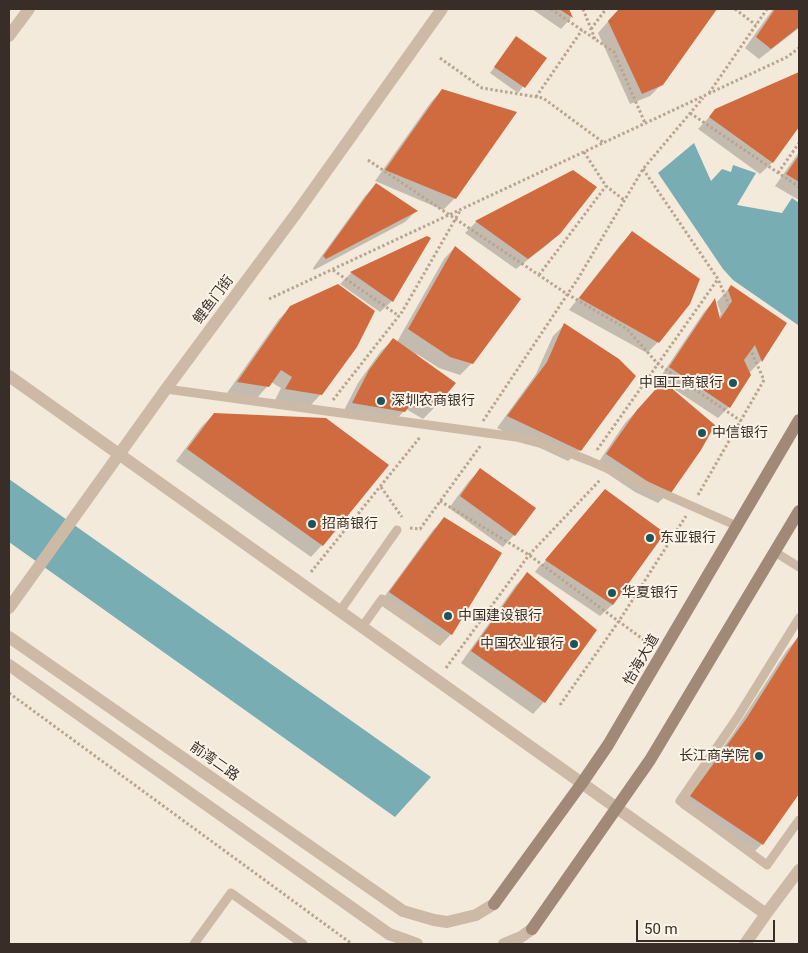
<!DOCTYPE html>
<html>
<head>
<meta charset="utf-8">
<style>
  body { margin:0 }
  #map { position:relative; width:808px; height:953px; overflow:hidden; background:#f4eadb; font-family:Roboto,sans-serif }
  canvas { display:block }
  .frame { position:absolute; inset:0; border:10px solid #382e27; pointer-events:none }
  .scale { position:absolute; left:636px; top:920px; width:139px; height:22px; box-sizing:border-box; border:2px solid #382e27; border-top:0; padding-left:6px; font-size:15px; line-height:18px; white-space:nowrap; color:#382e27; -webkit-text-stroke:4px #fbf3e8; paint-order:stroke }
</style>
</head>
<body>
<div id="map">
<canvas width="808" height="953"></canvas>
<div class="frame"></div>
<div class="scale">50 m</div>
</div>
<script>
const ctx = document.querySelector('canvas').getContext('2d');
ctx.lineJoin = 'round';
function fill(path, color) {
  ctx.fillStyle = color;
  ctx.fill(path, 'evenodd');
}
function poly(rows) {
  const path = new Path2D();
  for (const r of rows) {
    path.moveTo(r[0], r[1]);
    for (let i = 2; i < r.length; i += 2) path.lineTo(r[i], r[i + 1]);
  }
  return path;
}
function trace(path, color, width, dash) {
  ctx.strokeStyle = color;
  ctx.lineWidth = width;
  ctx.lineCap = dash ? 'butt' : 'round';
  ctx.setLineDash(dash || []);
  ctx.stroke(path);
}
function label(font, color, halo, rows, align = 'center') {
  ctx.font = font + ' Roboto,"Noto Sans SC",sans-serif';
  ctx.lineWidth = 4;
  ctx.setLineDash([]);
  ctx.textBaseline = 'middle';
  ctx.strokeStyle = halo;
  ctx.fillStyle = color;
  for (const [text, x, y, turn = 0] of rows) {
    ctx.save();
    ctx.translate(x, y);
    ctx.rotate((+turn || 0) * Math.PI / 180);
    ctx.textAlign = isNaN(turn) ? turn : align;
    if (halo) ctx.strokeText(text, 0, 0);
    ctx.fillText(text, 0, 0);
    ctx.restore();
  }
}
const water = poly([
  [694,143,711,181,722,169,731,172,733,165,756,173,737,205,782,213,792,198,799,203,798,325,733,280,723,269,658,173],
  [9,479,431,777,395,817,9,542]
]);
const shadow = poly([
  [532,9,568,9,571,18,561,29],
  [619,9,715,9,662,84,650,96,630,104,598,33],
  [773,9,799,9,799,28,759,59,745,48],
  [516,38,545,58,518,93,490,73],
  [799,73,799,125,772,163,760,174,698,129,716,110],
  [442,90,455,198,443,210,375,181,431,102],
  [799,152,799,200,775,186],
  [573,171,559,233,547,245,516,269,465,233,476,222],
  [376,184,416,211,405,222,314,270,313,268,365,196],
  [632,233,658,342,647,353,569,310,621,244],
  [427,237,392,301,380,312,340,284,351,273],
  [455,247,472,363,460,375,439,368,417,354,416,356,435,407,423,419,406,409,393,423,342,414,358,383,381,351,393,340,397,342,444,259],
  [731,286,785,324,761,361,749,373,729,407,718,418,671,387,670,389,670,492,658,503,635,492,596,466,625,423,664,382,659,379,704,312,714,301,718,318,721,314,717,302],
  [291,307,321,394,310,406,275,400,281,388,271,382,257,398,227,393,279,319],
  [564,325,580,450,568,461,497,428,536,374,553,336],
  [214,414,322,545,311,557,176,461,202,426],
  [480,470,534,508,514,535,503,547,449,508,469,481],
  [605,490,664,533,612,605,600,616,535,572,541,564,542,565],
  [444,519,451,634,440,646,379,604,433,530],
  [528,573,595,630,544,702,533,714,461,663,516,585],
  [798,638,799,791,762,844,750,856,680,807,734,732,787,650]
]);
const building = poly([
  [559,9,569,9,573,18],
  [619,9,717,9,663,85,642,94,608,21],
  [775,9,799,9,799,27,771,49,756,37],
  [516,36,547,58,525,88,494,67],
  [799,72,799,127,773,163,709,117,715,109],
  [442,89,517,112,456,199,385,170],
  [799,155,799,182,786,174],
  [573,170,597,187,560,234,528,259,475,221],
  [376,183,418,211,326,259,323,256],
  [632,231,700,279,690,304,659,343,579,298],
  [427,236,431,238,393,302,350,272],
  [455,246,521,299,473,364,450,357,408,329],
  [338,284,375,311,357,347,322,395,285,389,292,377,281,370,269,387,237,382,290,306],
  [731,285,787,323,762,362,755,345,744,360,751,375,730,408,669,367,715,298,720,319,732,301,728,290],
  [564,323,619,359,636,376,581,451,507,416,547,362],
  [393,338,456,383,435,408,416,397,405,412,352,403,369,370],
  [663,381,715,425,701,450,671,493,647,481,606,454,637,410],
  [214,413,326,418,389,465,323,546,187,449],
  [480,468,536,508,515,536,460,496],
  [605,489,665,533,613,605,545,560],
  [444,517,502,553,452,635,389,592],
  [527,572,597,630,545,703,471,651],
  [799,635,799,794,763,845,690,796,746,719]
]);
const path = poly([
  [551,9,614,52,645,123],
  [583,9,595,39],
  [735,9,756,25],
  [591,29,606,9],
  [440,58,482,88,543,98,604,143],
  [709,93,767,9],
  [536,97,582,30],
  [690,113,799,187],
  [584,152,606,186,624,200],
  [368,160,567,294,627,329,658,364,741,421],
  [643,169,718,279,729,305],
  [778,173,799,143],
  [333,270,399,316],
  [539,275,606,186],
  [269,299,787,57,799,48],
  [333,400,402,312,460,211],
  [483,421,579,277,643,169,703,98],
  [597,450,718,279],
  [381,487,402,517],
  [698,495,764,380,751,351],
  [440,501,529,555,644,640],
  [410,528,420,529,481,445],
  [311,572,421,436],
  [446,668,529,555,600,480],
  [9,693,352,944],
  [560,705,619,621,686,516]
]);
const service = poly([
  [166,389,516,437,554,447,590,461,737,526],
  [775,552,799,567],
  [340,611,397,530],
  [799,618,737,718,680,801,767,865,799,820],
  [362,627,382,599,439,640],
  [194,944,231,893,303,944]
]);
const minor = poly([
  [9,36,29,9],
  [9,376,766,914],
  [745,944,766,914,799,870]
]);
const tertiary = poly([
  [9,608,166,389,298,211,442,9],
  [9,637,403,911,434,920,447,922,476,915,494,904],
  [9,665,389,934,417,944],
  [504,944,521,937,532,929]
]);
const secondary = poly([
  [494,904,582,783,608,745,799,420],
  [532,929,650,760,799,511]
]);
const markers = [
  [733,383,5,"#1a545d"],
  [381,401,5,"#1a545d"],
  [702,433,5,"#1a545d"],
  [312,524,5,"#1a545d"],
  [650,538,5,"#1a545d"],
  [612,593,5,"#1a545d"],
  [448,616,5,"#1a545d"],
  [574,644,5,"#1a545d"],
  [759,756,5,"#1a545d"]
];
const streetNames = [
  ["鲤鱼门街",214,300,-53],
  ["怡海大道",642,660,-60],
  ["前湾二路",214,762,35]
];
const poiNames = [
  ["中国工商银行",723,383,"right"],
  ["深圳农商银行",391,401],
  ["中信银行",712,433],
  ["招商银行",322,524],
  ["东亚银行",660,538],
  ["华夏银行",622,593],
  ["中国建设银行",458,616],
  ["中国农业银行",564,644,"right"],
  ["长江商学院",749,756,"right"]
];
fill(water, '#78adb3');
fill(shadow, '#0003');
fill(building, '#cf6b3e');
trace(path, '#b9a490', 3, [2.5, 2.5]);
trace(service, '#cdbaa6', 9);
trace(minor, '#cdbaa6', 12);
trace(tertiary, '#cdbaa6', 12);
trace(secondary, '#a18977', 12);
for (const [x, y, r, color] of markers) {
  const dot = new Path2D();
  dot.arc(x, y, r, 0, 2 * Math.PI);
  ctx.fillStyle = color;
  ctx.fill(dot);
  trace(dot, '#fbf3e8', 2);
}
label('14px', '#382e27', '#fbf3e8', streetNames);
label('14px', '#382e27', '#fbf3e8', poiNames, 'left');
</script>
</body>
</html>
